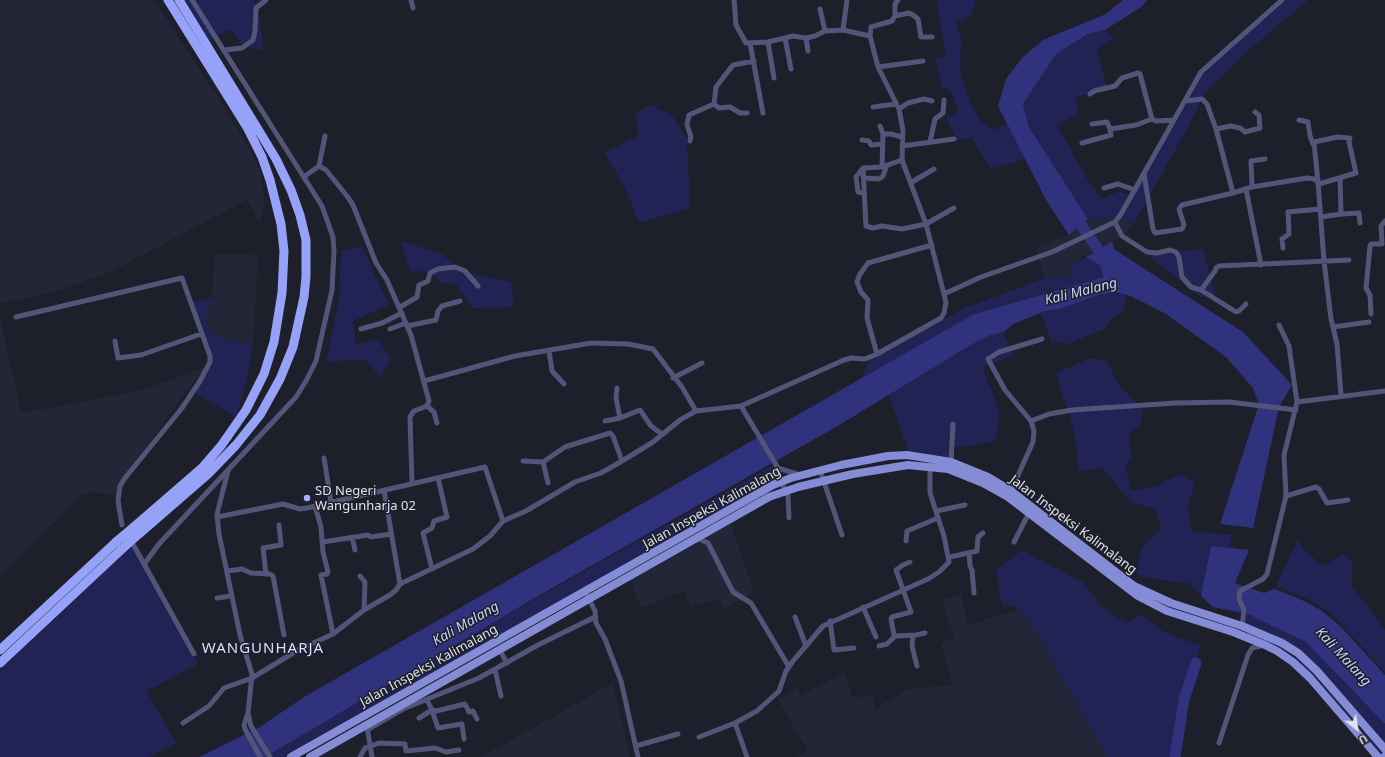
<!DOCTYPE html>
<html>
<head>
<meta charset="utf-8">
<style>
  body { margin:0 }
  #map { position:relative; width:1385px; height:757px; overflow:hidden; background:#1d1f2a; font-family:"Noto Sans",sans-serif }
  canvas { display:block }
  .north { position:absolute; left:1337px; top:709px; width:40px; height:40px; -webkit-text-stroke:3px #1d1f2a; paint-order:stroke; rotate:150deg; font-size:11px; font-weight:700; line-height:16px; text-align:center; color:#e1e3eb }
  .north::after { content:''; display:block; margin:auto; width:14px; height:18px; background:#e1e3eb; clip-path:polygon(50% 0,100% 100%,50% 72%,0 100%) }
</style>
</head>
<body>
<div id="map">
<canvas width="1385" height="757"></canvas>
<div class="north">U</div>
</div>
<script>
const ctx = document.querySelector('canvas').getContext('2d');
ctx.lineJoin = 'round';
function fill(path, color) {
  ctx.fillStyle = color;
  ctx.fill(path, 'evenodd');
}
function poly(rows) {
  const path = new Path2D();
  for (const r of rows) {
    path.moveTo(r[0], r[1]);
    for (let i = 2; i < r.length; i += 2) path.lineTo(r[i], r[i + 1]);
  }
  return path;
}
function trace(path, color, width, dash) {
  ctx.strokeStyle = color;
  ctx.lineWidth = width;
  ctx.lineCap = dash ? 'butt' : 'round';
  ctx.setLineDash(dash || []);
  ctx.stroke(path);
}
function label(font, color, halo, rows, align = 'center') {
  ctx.font = font + ' "Noto Sans",sans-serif';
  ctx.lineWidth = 3;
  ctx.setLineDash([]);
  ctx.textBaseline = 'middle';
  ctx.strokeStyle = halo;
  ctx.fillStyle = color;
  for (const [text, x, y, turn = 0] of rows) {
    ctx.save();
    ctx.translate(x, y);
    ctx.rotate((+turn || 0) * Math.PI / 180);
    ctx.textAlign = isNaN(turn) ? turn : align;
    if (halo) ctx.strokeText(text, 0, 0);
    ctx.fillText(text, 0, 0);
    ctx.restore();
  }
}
const built = poly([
  [0,0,155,0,237,128,260,169,265,207,259,222,247,200,112,271,60,290,0,304],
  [1119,218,1134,224,1122,237,1069,264,1071,278,1045,278,1036,248,1069,235,1088,219],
  [214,254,258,255,253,344,213,336,205,322,212,297],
  [0,316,21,413,139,391,208,366,184,393,125,478,117,496,91,492,80,496,0,577],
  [730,522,754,592,724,609,718,599,690,606,685,591,641,608,630,580],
  [961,594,968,625,1018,609,1038,635,1107,757,797,757,807,750,778,699,797,688,801,695,844,673,853,698,874,694,875,709,907,689,952,685,941,644,954,637,942,600],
  [613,683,630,757,481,757,524,733]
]);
const green = poly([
  [184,0,254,0,257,4,264,50,243,46,230,29,209,41],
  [936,0,976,0,971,15,956,23,961,40,960,72,970,103,982,122,992,130,1007,124,1025,159,991,169,971,137,957,141,946,118,958,111,951,91,942,87,935,59,946,56],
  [1283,0,1308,0,1243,55,1205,92,1188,127,1134,224,1119,218,1088,219,1029,127,1023,104,1056,54,1088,34,1105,30,1114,38,1097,49,1107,89,1076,97,1078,114,1057,125,1090,184,1102,198,1120,191,1132,197,1160,151,1173,125,1192,96,1197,80,1203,70],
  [650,105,672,115,687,139,690,208,639,223,624,185,604,153,638,136,636,114],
  [401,241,442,254,464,272,511,282,514,307,472,308,456,284,442,283,431,272,410,271],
  [362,247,389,305,353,321,356,344,378,339,392,360,380,376,364,359,326,362,339,298,341,250],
  [1203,249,1215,296,1200,297,1148,255],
  [1086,257,1100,265,1105,277,974,314,860,380,872,355,965,308,1045,278,1071,278,1069,265],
  [1128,280,1124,311,1111,318,1106,328,1069,344,1051,341,1037,303],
  [212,297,205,322,213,336,253,344,246,383,236,417,193,392,210,362,193,302],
  [998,324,1015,355,982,367,1000,412,996,441,969,446,948,446,949,463,910,455,884,382],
  [1091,358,1106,361,1120,386,1143,410,1140,424,1129,434,1132,459,1125,465,1131,491,1156,486,1179,474,1195,482,1188,507,1191,531,1232,535,1213,607,1188,583,1145,578,1136,573,1142,547,1161,528,1155,509,1130,502,1103,468,1078,471,1076,439,1056,373],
  [775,464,777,468,773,485,291,757,265,757,488,625],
  [1298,539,1304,549,1322,566,1343,554,1352,562,1352,586,1385,630,1385,673,1335,617,1312,601,1276,586],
  [131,541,198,664,147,691,176,743,150,757,0,757,0,664],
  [1022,550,1084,583,1100,605,1126,623,1142,614,1164,632,1201,645,1184,699,1175,757,1107,757,1038,635,1018,609,1014,606,1002,605,996,570],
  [1134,586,1242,626,1244,612,1306,642,1385,724,1385,757,1378,757,1360,736,1367,729,1355,716,1348,722,1319,688,1265,645,1167,611]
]);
const water = poly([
  [1123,0,1147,0,1141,7,1105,30,1088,34,1056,54,1023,104,1029,127,1088,219,1069,235,1046,200,998,106,1006,79,1022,58,1043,40,1106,14],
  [1112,242,1115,250,1243,332,1292,385,1279,407,1253,528,1220,524,1259,404,1253,388,1226,357,1166,314,1131,296,1116,292,1098,295,1059,309,1045,311,1013,324,1004,332,990,335,967,347,841,424,538,596,265,757,199,757,260,727,304,697,974,314,1104,277,1100,265,1086,257],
  [1211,546,1249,550,1235,583,1264,593,1274,589,1300,599,1321,610,1341,627,1385,675,1385,724,1306,642,1248,614,1213,607,1201,596]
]);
const river = poly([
  [1023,75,1029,63,1061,40],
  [1072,212,1115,274,1128,280],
  [1243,355,1275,385,1272,396],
  [1175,757,1184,699,1196,663]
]);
const street = poly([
  [411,0,413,8],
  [734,0,736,25,746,43,768,42,793,36,806,38,815,36,825,31,843,30,870,36,878,67,899,109,903,130,902,160,926,224,946,302,944,313,941,318,877,354,865,359,851,358,844,360,741,406],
  [820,9,825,31],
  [895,16,909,13,913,15,918,19,921,37,932,37],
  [843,30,847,0],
  [870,36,871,27,892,21,895,16,895,4,898,0],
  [785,38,791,69],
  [806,38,808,51],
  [768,42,774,78],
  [750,43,763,113],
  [225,50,242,48,253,40,255,31,256,8,266,0],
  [878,67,923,61],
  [1090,94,1094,91,1115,86,1122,78,1138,73,1140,74,1152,119,1156,121,1174,120],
  [1185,101,1202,99,1207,104,1216,129,1233,193,1252,187,1307,178,1314,179,1318,182,1324,261,1331,319,1337,344,1341,395],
  [714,104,719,108,730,107,740,113,747,113],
  [873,107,896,104],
  [899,109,908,103,924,99,932,101],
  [1299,120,1308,122,1310,136,1313,144],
  [1092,124,1107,122,1110,129],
  [880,126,883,134],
  [1216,129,1231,126,1240,128,1245,132,1260,128,1259,115,1255,112],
  [862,140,869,141,871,145,882,144],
  [690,141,691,137,687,125,689,115,714,104,716,87,733,65,754,61],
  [930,142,935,119,943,113,944,100],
  [1082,143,1111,135,1110,129,1136,125,1152,119],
  [902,146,954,139],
  [319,166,325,136],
  [882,167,883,134,891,134,902,137],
  [863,168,866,226,873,228,882,226,902,229,926,224,954,208],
  [1144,174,1153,229,1155,233,1182,229,1184,225,1179,209,1182,205,1233,193],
  [305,176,319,166,326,170,347,196,353,205,376,263,387,280,411,335,429,401,427,406,414,411,410,417,412,483],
  [865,178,879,179,883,176,887,165],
  [912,182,934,169],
  [1318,182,1314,142,1338,137,1350,138,1349,142,1356,173,1319,184],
  [1252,187,1251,161,1265,159],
  [1104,188,1118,184,1135,190],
  [1246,189,1261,265],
  [864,193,858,192,856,177,863,168,882,167,902,160],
  [1341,214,1359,213,1360,223],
  [1321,217,1341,214,1340,178],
  [1115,222,1122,236,1147,252,1157,253,1170,250,1176,252,1179,257,1182,277,1191,287,1201,290,1236,312,1239,311,1246,304],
  [1283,248,1282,239,1289,234,1288,212,1320,209],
  [1201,290,1215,271,1216,268,1219,266,1349,260],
  [944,294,981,277,1052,252,1115,222,1121,214,1201,72,1282,0],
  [400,307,417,297,419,285,428,281,430,273,438,269,455,267,465,271,478,286],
  [1371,314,1370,295,1366,288,1370,246,1371,244,1382,244,1381,226,1385,221],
  [16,317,182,278,210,356,210,362,200,381,182,408,125,478,120,486,118,501,122,525],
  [407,326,436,320,438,311,442,306,460,301],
  [1333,327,1369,322],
  [361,329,382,323,402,313],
  [390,329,406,323],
  [115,341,118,358,141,355,201,334],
  [549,351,552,371,564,384],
  [877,354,867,318,868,300,861,292,857,282,860,274,868,263,932,245],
  [673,378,702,363],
  [424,381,515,356,591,343,628,344,653,349,682,387,696,411],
  [617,388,616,398,620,418],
  [1297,402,1385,391],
  [427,406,434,412,437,423],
  [605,421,620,418,640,410,651,426,662,434],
  [1031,421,1049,414,1072,410,1175,403,1229,402,1296,410],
  [324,458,331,502],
  [523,461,543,462,565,447,610,433,613,436,622,461],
  [543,462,548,483],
  [951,462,953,424],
  [820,470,842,535],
  [228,471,217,514,219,534,240,635,252,674,248,713,251,726,270,757],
  [781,482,788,496,789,518],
  [773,485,778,468],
  [384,490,400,584],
  [1010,493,1033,442,1034,431,1031,421,1005,390,988,359,999,352,1042,339],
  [1286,496,1316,487,1319,489,1327,503,1348,500],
  [315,506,321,527,323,552,328,572,327,574,321,575,333,634],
  [936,511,965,505],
  [217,517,283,504,300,509,307,508,485,467,503,521],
  [352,537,355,550],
  [697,538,708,543,733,592,751,603,789,667],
  [906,541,907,531,938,518],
  [323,542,368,535,371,537,391,534],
  [1014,542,1030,511],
  [133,544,194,654],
  [969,554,970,566,972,570,974,593],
  [950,557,977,551,978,537,983,533],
  [910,562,903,565,896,570,911,612,892,617,891,619,893,630,894,635,897,636,916,635,925,633],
  [145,563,159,544,296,397,306,381,316,361,332,290,334,251,333,237,322,206,192,0],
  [432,569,423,533,432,528,434,521,447,517,438,478],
  [228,571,242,569,251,573,270,574,273,576,284,635],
  [266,574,263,548,281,545,279,525],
  [360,576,365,582,364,610],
  [585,591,595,611,596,623,605,639,621,681,638,757],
  [217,598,231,596],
  [863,607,876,637],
  [795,617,806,646],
  [830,621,834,650,854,648],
  [1242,626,1244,610,1239,599,1240,591,1263,579,1267,574,1286,496,1284,455,1297,402,1289,346,1279,325],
  [913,636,912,646,917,666],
  [879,646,887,644,895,636],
  [499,649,507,663],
  [495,670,501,696],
  [427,700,432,710,436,711,465,704,469,712,473,711,477,719],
  [248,713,244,725,245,729,260,757],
  [419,718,432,710,438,728,462,724,464,739],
  [183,723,209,706,224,688,252,678,298,650,333,634,364,610,390,595,396,590,400,584,473,549,490,536,503,521,526,511,575,482,601,473,622,461,653,442,680,420,696,411,741,406,778,468,800,475],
  [367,727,372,757],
  [367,730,403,709,479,678,538,645,595,617],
  [699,737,735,723],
  [1219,743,1248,655,1252,648,1264,645],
  [636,746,678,734],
  [360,757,365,748,379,743,405,744,406,751,435,748,446,752,459,750],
  [747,757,735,723,757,711,779,691,786,671,793,661,823,626,928,579,939,572,949,562,944,536,930,493,930,465]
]);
const primary = poly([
  [291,757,773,485,791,478,841,465,888,456,907,455,951,462,988,477,1011,491,1134,586,1171,603,1242,626,1282,643,1298,653,1317,671,1385,749],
  [310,757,769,497,798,487,853,474,908,465,948,469,983,483,1008,497,1138,596,1167,611,1233,632,1265,645,1277,651,1293,662,1310,678,1378,757],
  [1384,757,1385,756]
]);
const highway = poly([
  [135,526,202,468,221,446,246,410,264,374,274,342,282,293,284,251,281,224,270,180,262,157,248,129,168,0],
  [140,533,208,474,236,445,260,415,280,379,293,347,304,297,306,277,306,240,300,215,291,190,276,159,256,126,179,0],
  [0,650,116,542],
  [0,663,122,549]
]);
const highwayBridge = poly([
  [116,542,135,526],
  [122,549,140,533]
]);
const markers = [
  [307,498,4,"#a6b1fc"]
];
const poiNames = [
  ["SD Negeri",315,491],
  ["Wangunharja 02",315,506]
];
const streetNames = [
  ["Jalan Inspeksi Kalimalang",712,508,-29],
  ["Jalan Inspeksi Kalimalang",1073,525,37],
  ["Jalan Inspeksi Kalimalang",429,666,-29]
];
const waterNames = [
  ["Kali Malang",1081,292,-14],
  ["Kali Malang",466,624,-30],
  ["Kali Malang",1343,657,47]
];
const quarterNames = [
  ["WANGUNHARJA",263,649]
];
fill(built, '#232637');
fill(green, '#202354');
fill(water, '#31327e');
trace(river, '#31327e', 11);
trace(street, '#515679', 5);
trace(primary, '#838cd4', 8);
trace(highway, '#96a2f8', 9);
trace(highwayBridge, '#96a2f8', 9);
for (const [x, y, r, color] of markers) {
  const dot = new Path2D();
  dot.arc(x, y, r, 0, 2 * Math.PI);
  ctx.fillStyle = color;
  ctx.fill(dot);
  trace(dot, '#1d1f2a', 1.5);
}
label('13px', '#e1e3eb', '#1d1f2a', poiNames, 'left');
label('13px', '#e1e3eb', '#1d1f2a', streetNames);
label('italic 14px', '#c6cefa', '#1d1f2a', waterNames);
ctx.letterSpacing = '1px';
label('15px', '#dadffc', '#1d1f2a', quarterNames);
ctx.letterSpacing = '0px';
</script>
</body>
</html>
